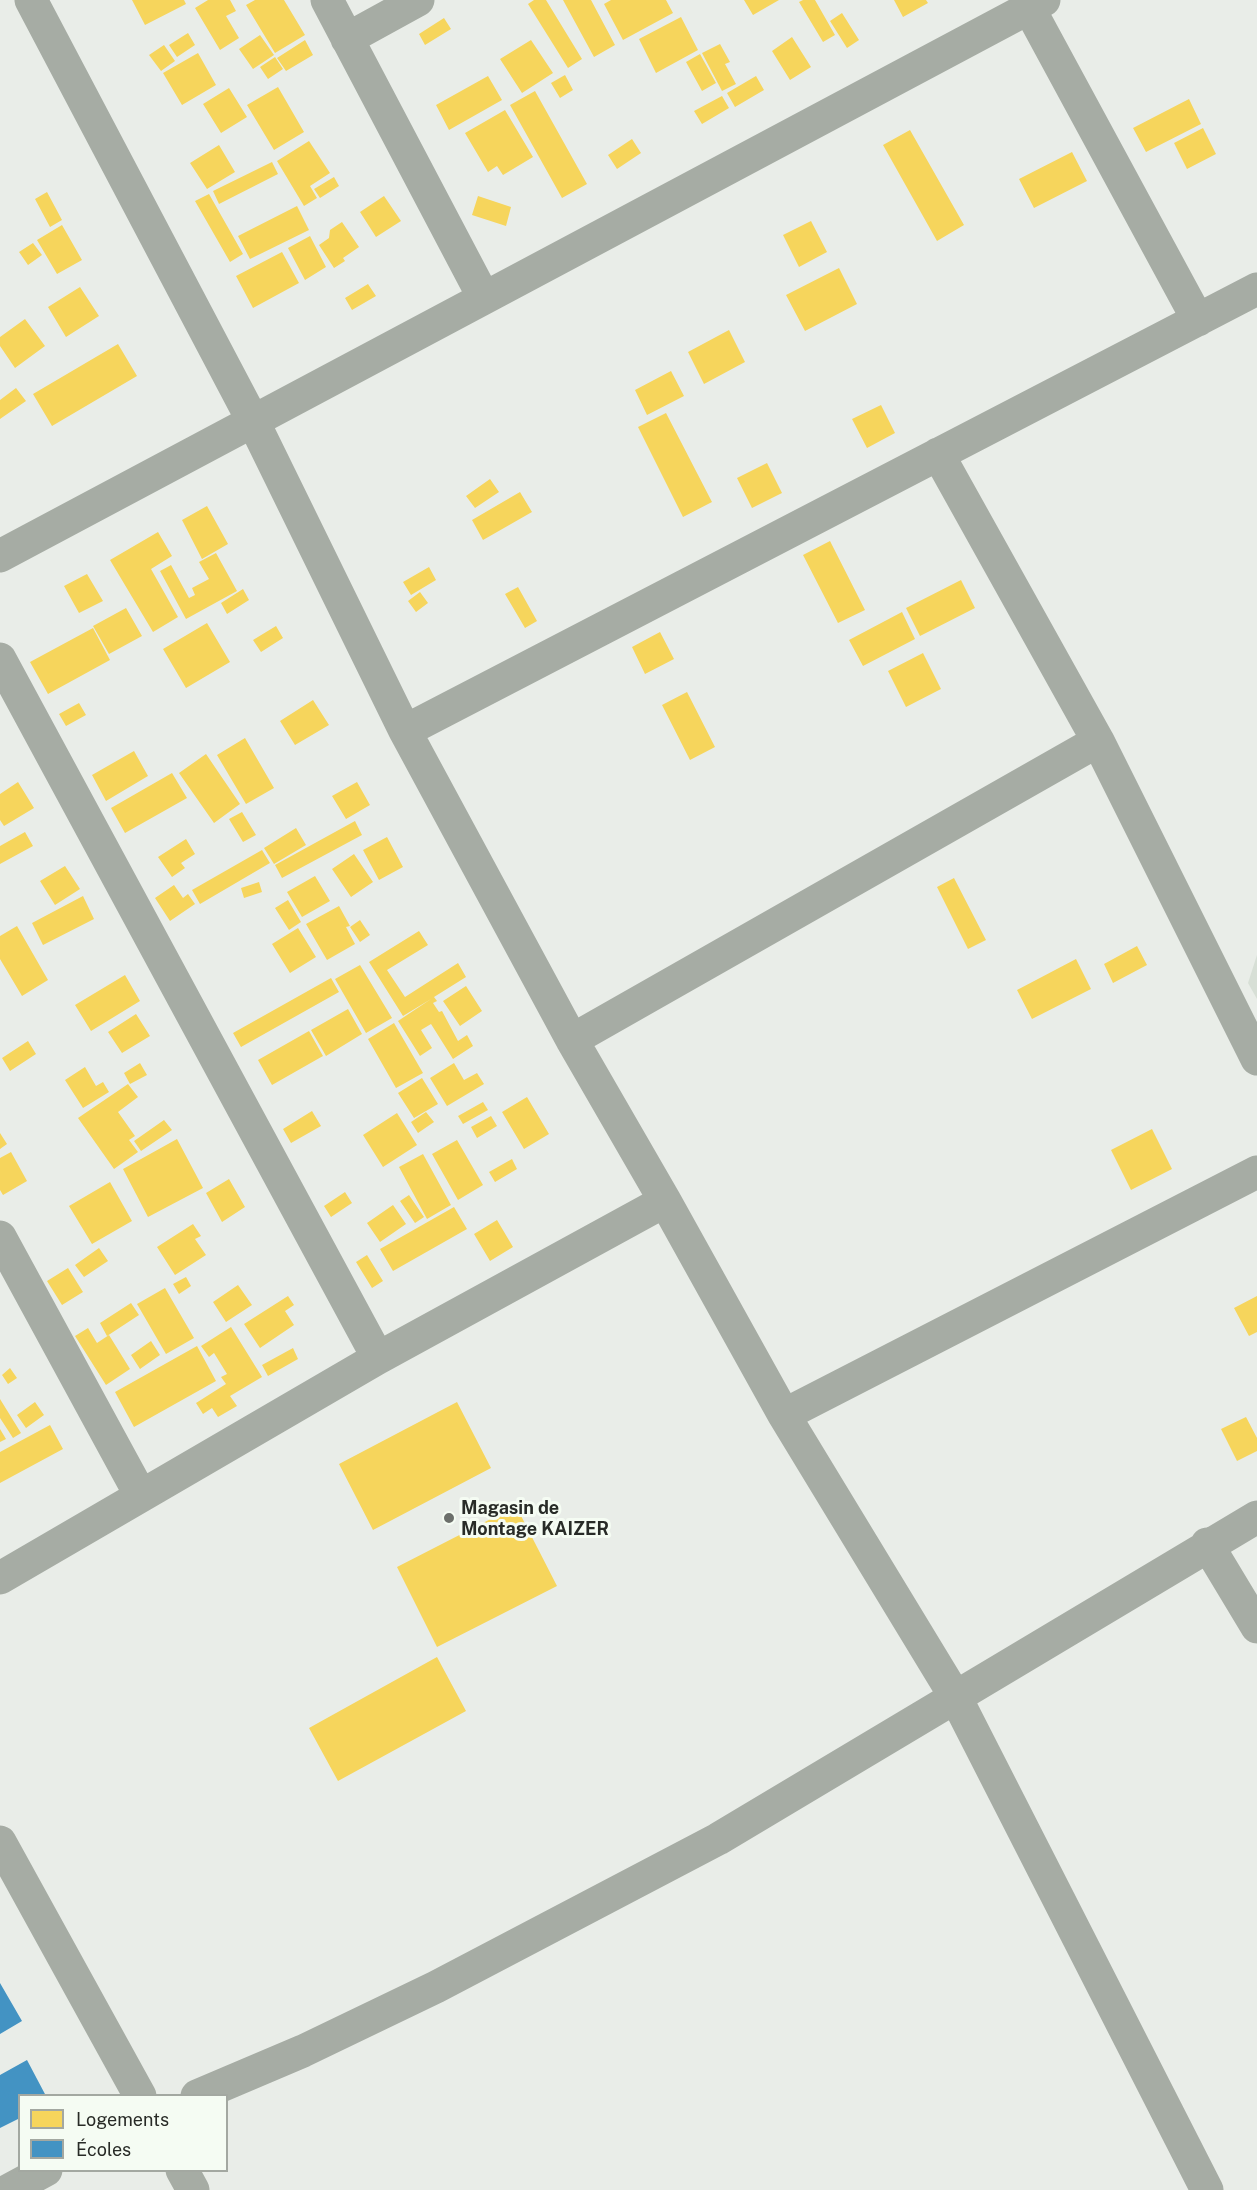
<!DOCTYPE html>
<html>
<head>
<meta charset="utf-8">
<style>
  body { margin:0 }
  #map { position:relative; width:1257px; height:2190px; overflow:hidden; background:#e9ede8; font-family:"Public Sans",sans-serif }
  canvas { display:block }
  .legend { position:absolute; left:18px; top:2094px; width:210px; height:78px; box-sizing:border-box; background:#f5fcf3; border:2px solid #a3a8a1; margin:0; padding:8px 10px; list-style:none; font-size:18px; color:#282b27 }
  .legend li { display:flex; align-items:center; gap:12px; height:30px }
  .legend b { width:30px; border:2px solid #a3a8a1 }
</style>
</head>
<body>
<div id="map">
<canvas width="1257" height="2190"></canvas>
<ul class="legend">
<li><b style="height:16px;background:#f6d55c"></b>Logements</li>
<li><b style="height:16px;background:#4393c3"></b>Écoles</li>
</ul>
</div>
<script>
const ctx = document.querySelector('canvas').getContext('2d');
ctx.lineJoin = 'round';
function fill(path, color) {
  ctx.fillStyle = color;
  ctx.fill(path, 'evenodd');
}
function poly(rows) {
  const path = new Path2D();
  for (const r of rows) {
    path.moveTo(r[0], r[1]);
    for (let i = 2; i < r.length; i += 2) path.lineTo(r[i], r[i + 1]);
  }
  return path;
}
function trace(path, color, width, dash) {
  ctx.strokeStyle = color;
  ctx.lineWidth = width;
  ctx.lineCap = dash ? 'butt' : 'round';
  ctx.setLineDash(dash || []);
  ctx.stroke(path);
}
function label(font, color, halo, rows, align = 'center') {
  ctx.font = font + ' "Public Sans",sans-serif';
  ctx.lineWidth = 6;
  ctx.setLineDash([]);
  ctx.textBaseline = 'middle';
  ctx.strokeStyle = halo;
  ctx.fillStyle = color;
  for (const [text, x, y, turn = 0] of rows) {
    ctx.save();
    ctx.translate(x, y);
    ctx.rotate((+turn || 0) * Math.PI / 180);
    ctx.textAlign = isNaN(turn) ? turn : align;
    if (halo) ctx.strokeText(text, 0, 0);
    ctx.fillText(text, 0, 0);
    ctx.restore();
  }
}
const built = poly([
  [1257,955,1257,999,1248,983]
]);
const homes = poly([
  [132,0,184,0,186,4,145,25],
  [208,0,230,0,236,11,226,16,239,38,220,50,195,8],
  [255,0,284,0,305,35,275,53,246,5],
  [534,0,546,0,582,59,568,68,528,4],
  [563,0,591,0,615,45,594,57],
  [611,0,666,0,673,13,623,40,604,4],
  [744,0,779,0,753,15],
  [803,0,815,0,835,35,823,42,799,2],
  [894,0,926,0,928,3,903,17],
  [842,13,859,40,847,48,830,21],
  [681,17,698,50,656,73,639,39],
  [444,18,451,29,425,45,419,34],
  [188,33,195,45,177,57,169,45],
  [260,35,274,55,253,69,239,49],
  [792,37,811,67,790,80,772,51],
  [305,40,313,55,286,71,277,58],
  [531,40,553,73,522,93,500,59],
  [720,44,730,62,725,64,736,84,722,91,702,53],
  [164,45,175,61,161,71,149,55],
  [198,53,216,85,182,105,163,73],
  [700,54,716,83,702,91,686,62],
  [275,57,283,69,268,79,260,67],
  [565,75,573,90,560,98,551,83],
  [488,76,502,100,449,130,436,105],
  [756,76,764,90,735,107,727,93],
  [278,87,304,132,274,150,247,105],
  [229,88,247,117,221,133,203,104],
  [535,91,587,184,562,198,510,105],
  [722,96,729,108,702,124,694,111],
  [1189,99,1201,124,1146,152,1133,128],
  [505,110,533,157,503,175,497,166,488,172,465,133],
  [1203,128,1216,154,1187,169,1174,143],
  [910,130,964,225,937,241,883,145],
  [632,139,641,153,617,169,608,155],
  [309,141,330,173,310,186,317,198,304,206,277,161],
  [219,145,235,172,207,189,190,163],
  [1072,152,1087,181,1034,208,1019,179],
  [272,162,278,174,219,204,213,191],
  [334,177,339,186,320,198,314,189],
  [47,192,62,220,50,227,35,199],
  [209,194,243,254,230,262,195,201],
  [384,196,401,221,376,237,360,212],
  [478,196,511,207,506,226,472,215],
  [297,206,309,230,250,259,238,236],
  [811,221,827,252,799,267,783,235],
  [342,222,359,247,343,258,345,261,334,268,319,245,329,238,330,230],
  [62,225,82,260,57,274,37,240],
  [310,236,326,267,305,280,288,248],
  [33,243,42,255,28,265,19,252],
  [282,252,299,283,253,308,236,276],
  [839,268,857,304,805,331,786,295],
  [368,284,376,296,352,310,345,298],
  [80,287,99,316,66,337,48,307],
  [25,319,45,346,15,368,0,346,0,337],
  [729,330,745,362,704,384,688,352],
  [118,344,137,376,52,426,33,394],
  [671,371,684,396,647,415,635,390],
  [16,388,26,401,0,419,0,400],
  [881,405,895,433,867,448,852,419],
  [666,413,712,502,683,517,638,427],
  [767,463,782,493,752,508,737,478],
  [490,479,499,492,475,508,466,496],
  [520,492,532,512,483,540,472,520],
  [207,506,228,544,202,559,182,520],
  [158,532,172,556,151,569,178,617,153,632,110,560],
  [830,541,865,610,838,623,803,555],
  [216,553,237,591,186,619,160,571,171,565,189,598,195,595,192,588,209,579,199,562],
  [429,567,436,580,411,595,403,582],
  [87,574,103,601,79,613,64,586],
  [961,580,975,608,920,636,906,608],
  [518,587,537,621,525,628,505,594],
  [243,589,249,600,227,614,221,603],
  [420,592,428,603,416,612,408,601],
  [126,608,142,636,109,654,93,626],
  [902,612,915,639,863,666,849,640],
  [207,623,230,662,186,688,163,649],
  [276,626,283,638,261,652,253,640],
  [93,628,110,660,48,694,30,662],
  [660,632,674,659,645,674,632,647],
  [923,653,941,689,906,707,888,671],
  [687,692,715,747,690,760,662,705],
  [313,700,329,725,295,745,280,721],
  [79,703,86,715,66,726,59,714],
  [245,738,274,788,246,804,217,755],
  [134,751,148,776,106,801,92,775],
  [206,754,240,804,214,823,179,773],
  [172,773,187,798,125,833,111,808],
  [18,782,34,808,4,826,0,820,0,794],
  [357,782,370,805,346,819,332,796],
  [242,812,256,835,243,842,229,819],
  [355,821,362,835,282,878,275,865],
  [296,828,306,845,274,864,264,848],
  [25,832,33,846,0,864,0,846],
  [387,837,403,867,379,880,363,850],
  [186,839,195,854,181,863,185,868,172,877,158,857],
  [262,850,270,863,200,904,192,890],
  [354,854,373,882,351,897,332,869],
  [65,866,80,889,55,905,40,881],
  [315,876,330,901,302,917,287,892],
  [954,878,986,940,968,949,937,887],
  [259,882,262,892,244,898,241,888],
  [174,885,183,898,188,894,195,904,170,921,155,898],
  [83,896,94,919,43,945,32,923],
  [288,900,301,922,289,930,275,908],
  [339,906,350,926,346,927,355,944,327,960,306,924],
  [360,920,370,935,360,942,350,927],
  [17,926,48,980,22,996,0,959,0,936],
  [298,928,316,957,290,973,272,944],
  [419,931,428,945,387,970,405,997,458,963,466,977,434,997,437,1001,433,1003,439,1012,442,1011,458,1041,467,1035,473,1046,453,1059,431,1024,421,1030,432,1048,420,1056,398,1021,431,999,403,1016,369,962],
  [1137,946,1147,965,1113,983,1104,964],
  [1076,959,1091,989,1032,1019,1017,990],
  [360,965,392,1018,366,1033,335,979],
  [125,975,140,1001,91,1031,75,1005],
  [331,978,339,992,241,1047,233,1033],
  [466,986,482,1011,460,1026,443,1001],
  [348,1009,362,1034,326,1056,311,1030],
  [136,1014,150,1036,122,1053,108,1032],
  [394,1023,423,1073,396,1088,368,1039],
  [309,1031,323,1056,272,1085,258,1060],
  [28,1041,36,1054,10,1071,2,1058],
  [140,1063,147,1075,130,1084,124,1073],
  [454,1063,464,1080,477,1073,484,1084,447,1106,430,1078],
  [85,1067,96,1086,103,1082,109,1092,83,1108,65,1080],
  [422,1078,438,1104,414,1118,398,1093],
  [128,1084,138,1097,118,1112,135,1136,129,1140,138,1152,114,1169,78,1118],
  [527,1097,549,1134,524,1149,502,1112],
  [483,1102,488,1110,463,1124,458,1116],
  [312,1111,321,1126,291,1143,283,1129],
  [426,1112,434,1122,418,1133,411,1122],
  [397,1113,417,1145,383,1167,363,1135],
  [491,1116,497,1126,477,1138,471,1127],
  [164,1120,172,1130,141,1151,134,1141],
  [1152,1129,1172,1169,1131,1190,1111,1150],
  [0,1133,7,1144,0,1149],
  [177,1139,203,1188,148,1217,123,1169],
  [457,1140,483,1185,458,1200,432,1154],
  [11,1152,27,1181,3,1195,0,1190,0,1158],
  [423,1154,451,1205,427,1219,399,1167],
  [512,1159,517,1169,495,1182,489,1172],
  [229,1179,245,1207,222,1222,206,1193],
  [110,1182,132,1221,92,1244,69,1206],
  [345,1192,352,1203,331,1217,324,1206],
  [409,1195,424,1217,415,1223,400,1201],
  [393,1205,406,1224,380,1242,367,1223],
  [454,1207,467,1229,393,1271,380,1249],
  [497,1220,513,1247,490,1261,474,1234],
  [193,1224,201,1236,195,1239,206,1255,175,1275,157,1247],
  [99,1248,108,1261,84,1277,75,1265],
  [367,1255,383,1281,372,1288,356,1262],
  [68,1268,83,1292,62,1305,47,1281],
  [186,1277,191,1286,179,1294,173,1284],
  [238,1285,252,1305,226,1322,213,1302],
  [165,1288,194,1338,166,1354,137,1304],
  [288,1296,294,1305,285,1311,294,1325,260,1348,244,1324],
  [1257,1296,1257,1332,1249,1336,1234,1308],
  [131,1303,139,1315,107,1336,100,1323],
  [231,1327,262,1377,230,1396,237,1406,218,1417,212,1408,203,1414,196,1403,226,1384,221,1377,227,1374,214,1353,209,1357,201,1346],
  [88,1328,97,1343,109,1335,130,1369,106,1385,75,1336],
  [151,1341,160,1355,140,1369,131,1355],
  [197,1346,216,1381,134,1427,115,1392],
  [293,1348,298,1359,268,1376,262,1365],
  [10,1368,17,1378,8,1384,2,1375],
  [0,1399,21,1433,13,1438,0,1418],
  [35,1402,44,1415,26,1428,17,1415],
  [457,1402,491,1468,373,1530,339,1464],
  [1246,1417,1257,1438,1257,1451,1237,1461,1221,1429],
  [50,1425,63,1449,0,1483,0,1452],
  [0,1429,6,1439,0,1442],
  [516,1506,557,1586,437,1647,397,1567],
  [437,1657,466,1711,338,1781,309,1728]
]);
const schools = poly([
  [0,1983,22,2021,0,2034],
  [27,2060,46,2096,20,2096,20,2118,0,2128,0,2075]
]);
const street = poly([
  [31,0,254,423,405,731,572,1040,665,1201,784,1415,956,1698,1207,2190],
  [327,0,484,298],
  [1029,8,1198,320],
  [347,39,418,0],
  [938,454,1098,741,1257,1059],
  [0,556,1044,0],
  [0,659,378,1358],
  [405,731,1257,289],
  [572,1040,1098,741],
  [0,1237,141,1496],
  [784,1415,1257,1172],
  [1207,1544,1257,1627],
  [0,1578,378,1358,665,1201],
  [0,1842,140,2096],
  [197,2096,303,2051,436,1987,718,1839,1257,1517],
  [182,2170,193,2190],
  [9,2190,46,2170]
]);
const markers = [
  [449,1518,6,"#6c6f6b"]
];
const poiNames = [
  ["Magasin de",461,1508],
  ["Montage KAIZER",461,1529]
];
fill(built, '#d7dfd6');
fill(homes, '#f6d55c');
fill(schools, '#4393c3');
trace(street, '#a6aca4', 33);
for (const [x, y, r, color] of markers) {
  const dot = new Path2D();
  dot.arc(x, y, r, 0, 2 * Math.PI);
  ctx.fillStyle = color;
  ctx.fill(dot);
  trace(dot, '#f5fcf3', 2);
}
label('bold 18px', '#282b27', '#f5fcf3', poiNames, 'left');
</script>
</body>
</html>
